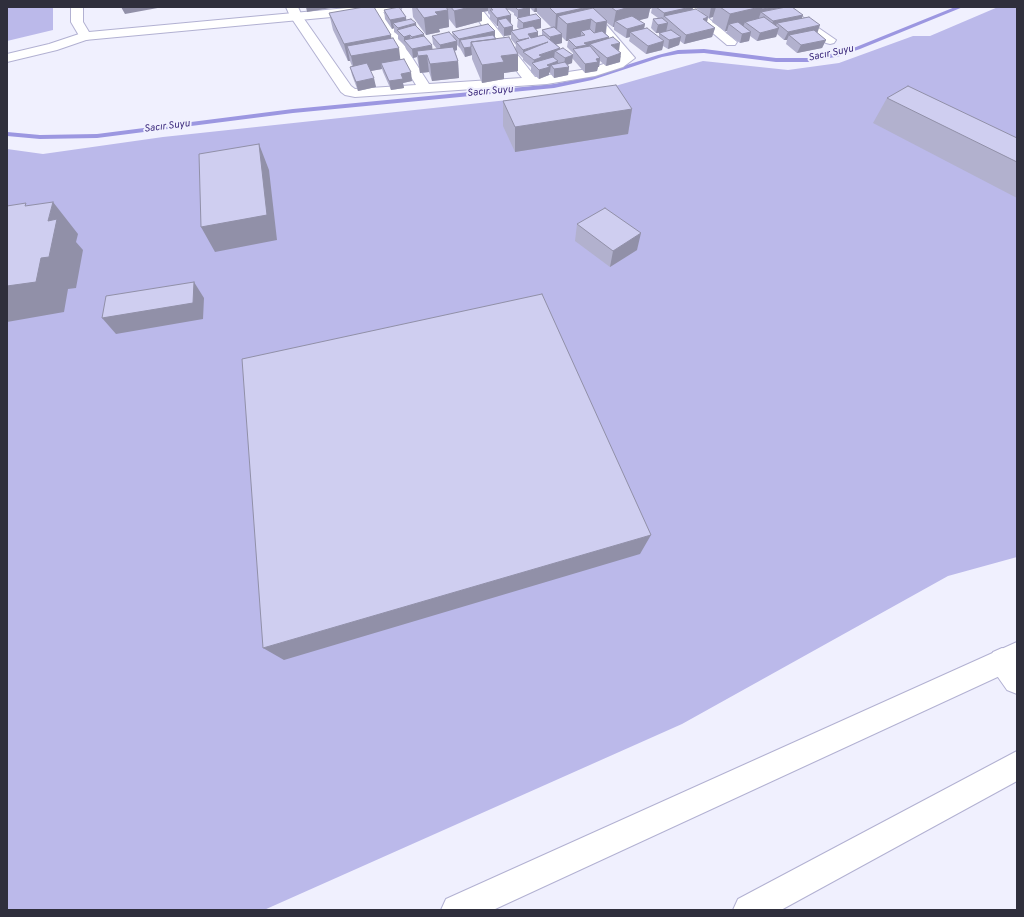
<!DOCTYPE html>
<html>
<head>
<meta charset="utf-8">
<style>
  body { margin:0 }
  #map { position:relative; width:1024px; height:917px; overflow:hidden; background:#f0f0fe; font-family:Overpass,sans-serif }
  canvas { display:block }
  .frame { position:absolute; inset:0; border:8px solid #2f2f3c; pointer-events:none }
</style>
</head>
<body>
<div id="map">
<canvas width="1024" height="917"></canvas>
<div class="frame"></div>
</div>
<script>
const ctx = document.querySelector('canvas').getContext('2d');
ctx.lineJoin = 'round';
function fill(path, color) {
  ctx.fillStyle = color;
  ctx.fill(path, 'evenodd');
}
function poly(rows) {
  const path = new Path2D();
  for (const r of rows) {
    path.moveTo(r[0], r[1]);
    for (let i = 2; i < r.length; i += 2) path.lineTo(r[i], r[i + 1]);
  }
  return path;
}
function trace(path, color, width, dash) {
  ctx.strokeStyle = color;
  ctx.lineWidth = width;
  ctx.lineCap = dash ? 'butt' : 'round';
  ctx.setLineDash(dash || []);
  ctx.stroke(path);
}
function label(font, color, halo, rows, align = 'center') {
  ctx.font = font + ' Overpass,sans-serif';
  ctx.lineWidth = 4;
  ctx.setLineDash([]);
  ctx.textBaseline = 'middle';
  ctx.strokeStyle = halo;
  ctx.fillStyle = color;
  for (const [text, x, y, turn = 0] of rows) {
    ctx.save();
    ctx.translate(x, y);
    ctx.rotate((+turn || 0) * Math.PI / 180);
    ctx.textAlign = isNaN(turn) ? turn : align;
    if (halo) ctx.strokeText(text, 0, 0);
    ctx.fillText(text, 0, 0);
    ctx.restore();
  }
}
const green = poly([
  [7,7,53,7,53,30,7,41],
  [998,7,1017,7,1017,557,948,576,682,724,264,910,7,910,7,149,43,154,163,137,601,90,703,61,788,70,839,63,913,36,930,36]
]);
const stream = poly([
  [955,7,963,7,860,49,840,56,809,62,776,62,704,53,678,54,662,57,592,80,554,88,293,113,97,138,40,139,7,136,7,132,40,135,97,134,293,109,554,84,589,77,658,55,678,50,704,49,776,58,809,58,839,52,856,47,955,7]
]);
const minor = poly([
  [286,7,298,7,302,16,351,86,355,89,416,85,368,7,380,7,429,84,522,78,468,7,480,7,535,77,588,69,613,61,621,57,579,7,591,7,635,58,623,67,595,76,547,84,355,97,345,95,341,92,290,16,286,7],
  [682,7,695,7,737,42,735,45,727,45,682,7],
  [774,7,788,7,836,40,834,43,830,44,826,43,774,7],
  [85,32,89,33,91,36,89,39,57,50,7,62,7,54,49,44,85,32],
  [1002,648,1011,652,1017,659,1017,694,1007,690,993,670,989,661,993,652,1002,648]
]);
const tertiary = poly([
  [71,7,83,7,83,22,89,32,358,7,402,7,400,10,396,11,85,40,81,39,71,22,71,7],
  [1017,642,1017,668,493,910,441,910,446,899,1017,642],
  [1017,751,1017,781,781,910,733,910,738,899,1017,751]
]);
const wall = poly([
  [412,7,693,7,693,9,708,17,696,7,785,7,803,15,801,18,817,33,826,40,822,48,797,53,786,44,787,40,784,40,777,34,776,37,757,41,750,36,749,41,740,43,726,33,727,31,725,31,712,22,713,17,709,18,708,17,707,22,715,28,712,37,684,44,680,41,679,45,668,49,663,46,662,50,646,54,629,41,630,37,626,38,614,30,614,27,613,27,607,23,606,34,609,37,608,38,619,51,620,62,606,66,600,61,599,67,598,67,597,71,585,73,572,58,572,63,567,65,569,67,568,75,554,78,550,73,550,72,549,73,549,75,539,79,531,72,531,67,523,60,523,58,518,53,518,71,504,73,504,79,482,83,472,59,472,55,465,57,460,48,457,45,457,50,455,51,458,61,459,78,432,81,429,72,420,73,419,68,417,57,413,58,406,49,405,46,398,39,398,35,394,32,394,28,392,29,385,19,384,10,406,20,416,27,424,36,432,49,437,49,433,44,432,36,453,37,452,32,495,31,495,37,496,39,515,49,516,45,511,39,511,35,504,36,498,29,498,26,497,26,490,19,490,15,488,13,488,11,482,12,482,11,482,21,456,28,449,19,449,27,439,29,440,32,426,35,413,17],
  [530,8,534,12,537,12,537,13,552,28,542,30,542,35,538,36,538,32,536,29,541,28,541,19,530,15],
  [652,8,651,13,658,18,653,19,651,28,656,33,660,33,659,33,659,37,644,29,645,24,639,20,648,18,650,9],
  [507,10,509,10,514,13,514,15,518,18,517,27,519,29,513,30],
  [562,37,566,41,568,41,567,47,573,53,573,55,560,49,556,44,562,43],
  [329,13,391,35,391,38,400,60,412,81,403,83,404,88,391,90,383,72,382,69,370,71,376,87,358,91,352,75,350,67,352,66,350,61,348,61,333,30],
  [887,98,1017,138,1017,198,873,123],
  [503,101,632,109,628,134,515,152,503,126],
  [577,224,637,250,610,267,575,241]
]);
const shadedWall = poly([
  [121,7,163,7,125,14],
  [306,7,337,7,307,12],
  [470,7,482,7,482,21,456,28,454,11],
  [482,7,488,7,488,11,482,12],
  [530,7,530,16,518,19,518,10],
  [535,7,537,7,537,12,534,12],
  [588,7,593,7,589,36,585,35,581,31,581,38,568,39,568,41,566,41,567,24,558,16,557,30,555,31,556,14],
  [629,7,652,7,652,8,650,9,648,18,621,25,615,21,614,27,613,27,616,11],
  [691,7,693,7,691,15,664,16,663,22,664,13],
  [711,7,716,7,713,17,709,18],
  [760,7,785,7,761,12,757,23,745,22,743,27,729,24,727,31,725,31,730,14],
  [448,10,449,27,439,29,440,32,426,35,424,18,435,12],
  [511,15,511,23,502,25,498,20,498,26,497,26,497,18],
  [803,15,800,23,777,23,775,29,770,30,773,21],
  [406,17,407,26,416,23,417,32,399,32,398,28,393,23,394,28,392,29,390,20],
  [708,17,706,26,703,19],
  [541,19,541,28,523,32,523,23],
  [607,21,605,38,594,40,596,23],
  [668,23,666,32,656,33,658,25],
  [645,24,643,32,630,32,630,37,626,38,627,29],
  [820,25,817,34,789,35,787,40,784,40,788,32],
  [513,26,513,33,511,31,511,35,504,36,504,28],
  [715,28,712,37,684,44,686,35],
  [779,28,776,37,757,41,760,33],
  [495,31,495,39,471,42,460,40,460,48,459,39],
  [538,32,538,41,519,45,519,40,528,34],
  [751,32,749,41,740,43,742,34],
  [424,34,425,42,413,46,412,37],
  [562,34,562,43,550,46,550,37],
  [391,35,393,49,399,48,401,65,381,63,382,69,355,74,351,56,347,46,350,61,348,61,344,44],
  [410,35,411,44,404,41,404,37],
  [609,37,607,46,590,44,589,50,576,53,576,47,584,43],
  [681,37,679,45,668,49,669,40],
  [826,40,822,48,797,53,801,45],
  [457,41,457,50,441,54,440,45],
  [664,41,662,50,646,54,648,46],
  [548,42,523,52,523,50],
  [620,43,619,51,611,45],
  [432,45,433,53,427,55,429,72,420,73,418,56,417,51,417,57,413,58,412,49],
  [471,47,472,55,465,57,464,48],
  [560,48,560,54,555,51,554,58,533,65,534,60,539,55],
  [621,53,620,62,606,66,607,58],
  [518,54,518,71,504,73,504,79,482,83,482,65,501,56],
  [573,55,572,63,564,66,565,58],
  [600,58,599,67,598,67,597,71,585,73,585,64,596,59],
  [458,61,459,78,432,81,430,64],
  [558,61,558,68,569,67,568,75,554,78,554,69,551,65,550,72,549,73,549,75,539,79,539,70,547,65],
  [411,72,412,81,403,83,404,88,391,90,389,81,401,74],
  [374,78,376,87,358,91,356,82],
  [632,109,628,134,515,152,515,127],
  [259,144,269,170,277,240,215,252,201,227],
  [53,202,78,234,76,242,83,250,76,288,68,289,64,312,7,322,7,286,48,221],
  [641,233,637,250,610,267,613,251],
  [194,282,204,298,203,319,116,334,102,318],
  [651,535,640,554,284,660,263,648]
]);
const building = poly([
  [364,7,374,7,391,35,344,44,329,13,364,7],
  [399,7,406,17,390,20,384,10,399,7],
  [416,7,446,7,448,10,435,12,438,15,424,18,416,7],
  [451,7,470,7,454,11,451,7],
  [490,7,505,7,511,15,497,18,490,10,493,10,490,7],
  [515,7,530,7,518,10,515,7],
  [549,7,588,7,556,14,549,7],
  [611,7,629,7,616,11,611,7],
  [656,7,691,7,664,13,656,7],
  [720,7,760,7,730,14,720,7],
  [762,7,775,7,762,9,762,7],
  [786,7,792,7,803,15,773,21,761,12,786,7],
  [593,8,607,21,596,23,591,19,567,24,558,16,593,8],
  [696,9,708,17,703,19,715,28,686,35,664,16,696,9],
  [536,14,541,19,523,23,517,18,536,14],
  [632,16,645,24,627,29,615,21,632,16],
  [764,17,779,28,760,33,745,22,764,17],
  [809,17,820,25,788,32,777,23,809,17],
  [506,18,513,26,504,28,498,20,506,18],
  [662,18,668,23,658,25,653,19,662,18],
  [411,19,416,23,398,28,393,23,411,19],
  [738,22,751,32,742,34,729,24,738,22],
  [488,24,495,31,459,39,452,32,488,24],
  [415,25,424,34,412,37,410,35,404,37,397,30,415,25],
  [533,26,538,32,528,34,531,38,544,35,560,48,539,55,542,57,534,60,523,52,548,42,523,50,516,42,529,38,519,40,511,31,533,26],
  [554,27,562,34,550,37,542,30,554,27],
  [647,28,664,41,648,46,630,32,647,28],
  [590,29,594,33,602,31,609,37,584,43,587,45,576,47,568,39,585,35,581,31,590,29],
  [671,30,681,37,669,40,659,33,671,30],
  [814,30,826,40,801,45,789,35,814,30],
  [449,32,457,41,440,45,432,36,449,32],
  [493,35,496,39,471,42,471,47,464,48,460,40,493,35],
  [424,36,432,45,412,49,404,40,424,36],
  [509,37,518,54,501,56,504,62,482,65,471,42,509,37],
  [613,37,620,43,611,45,621,53,607,58,590,44,613,37],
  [393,38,399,48,351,56,347,46,393,38],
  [590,46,600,58,596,59,598,62,585,64,573,49,590,46],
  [453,47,458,61,430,64,427,55,418,56,417,51,453,47],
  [563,48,573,55,565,58,555,51,563,48],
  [553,57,558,61,547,65,550,67,539,70,532,63,553,57],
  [404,59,411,72,401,74,403,79,389,81,381,63,404,59],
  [565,62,569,67,554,69,551,65,565,62],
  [367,63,374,78,356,82,350,67,367,63],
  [616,85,632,109,515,127,503,101,616,85],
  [908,86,1017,138,1017,162,887,98,908,86],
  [259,144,267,215,201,227,199,154,259,144],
  [53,202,48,221,57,219,49,257,41,258,36,282,7,286,7,206,26,203,25,206,53,202],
  [605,208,641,233,613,251,577,224,605,208],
  [194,282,193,303,102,318,106,296,194,282],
  [542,294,651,535,263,648,242,359,542,294]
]);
const farWaternames = [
  ["Sacır Suyu",831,54,-12],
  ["Sacır Suyu",490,92,-5],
  ["Sacır Suyu",167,127,-7]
];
fill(green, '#bbb9ea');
fill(stream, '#9c97e1');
trace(minor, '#b2b1d2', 2);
trace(tertiary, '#b2b1d2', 2);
fill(minor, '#fff');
fill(tertiary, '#fff');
fill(wall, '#b2b1ce');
fill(shadedWall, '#9190a8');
fill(building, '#cfcef0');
trace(building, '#9190a8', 1);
label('italic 10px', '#372479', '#f0f0fe', farWaternames);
</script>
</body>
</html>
